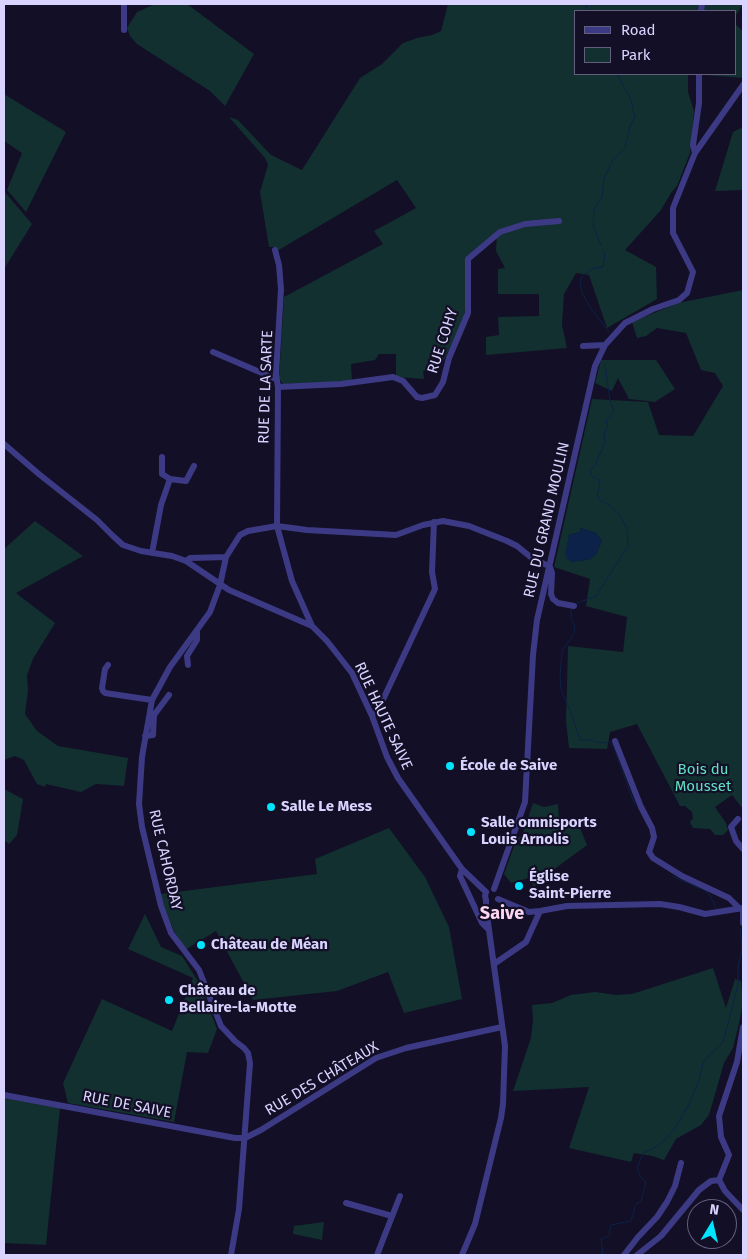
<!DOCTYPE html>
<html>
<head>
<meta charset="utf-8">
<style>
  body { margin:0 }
  #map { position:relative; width:747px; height:1259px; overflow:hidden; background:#130f26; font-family:"Fira Sans",sans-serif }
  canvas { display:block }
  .frame { position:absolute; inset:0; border:5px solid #d9d4ff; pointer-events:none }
  .legend { position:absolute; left:574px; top:10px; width:162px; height:65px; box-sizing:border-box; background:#130f26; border:1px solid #625e7d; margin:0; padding:6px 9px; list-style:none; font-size:15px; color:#d9d4ff }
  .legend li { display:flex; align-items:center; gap:10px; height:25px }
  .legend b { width:25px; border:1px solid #625e7d }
  .north { position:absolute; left:687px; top:1199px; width:50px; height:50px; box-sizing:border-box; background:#130f26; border:1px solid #625e7d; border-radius:50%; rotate:9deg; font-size:14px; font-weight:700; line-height:20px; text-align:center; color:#d9d4ff }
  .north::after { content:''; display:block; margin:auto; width:18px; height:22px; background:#00e5ff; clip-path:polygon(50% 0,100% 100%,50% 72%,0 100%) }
</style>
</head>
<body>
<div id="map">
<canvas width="747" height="1259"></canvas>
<div class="frame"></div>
<ul class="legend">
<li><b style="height:6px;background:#3d3a85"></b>Road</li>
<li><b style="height:14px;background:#12302f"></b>Park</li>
</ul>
<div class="north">N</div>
</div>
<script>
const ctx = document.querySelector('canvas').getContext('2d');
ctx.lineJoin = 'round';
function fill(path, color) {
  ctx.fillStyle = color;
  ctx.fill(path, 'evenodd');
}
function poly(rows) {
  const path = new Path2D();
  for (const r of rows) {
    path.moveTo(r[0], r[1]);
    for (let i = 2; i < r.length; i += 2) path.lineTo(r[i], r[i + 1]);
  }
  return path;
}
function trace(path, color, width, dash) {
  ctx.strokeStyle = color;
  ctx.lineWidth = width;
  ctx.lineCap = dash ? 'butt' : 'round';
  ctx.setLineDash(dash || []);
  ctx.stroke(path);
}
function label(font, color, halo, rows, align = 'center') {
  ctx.font = font + ' "Fira Sans",sans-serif';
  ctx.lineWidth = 4.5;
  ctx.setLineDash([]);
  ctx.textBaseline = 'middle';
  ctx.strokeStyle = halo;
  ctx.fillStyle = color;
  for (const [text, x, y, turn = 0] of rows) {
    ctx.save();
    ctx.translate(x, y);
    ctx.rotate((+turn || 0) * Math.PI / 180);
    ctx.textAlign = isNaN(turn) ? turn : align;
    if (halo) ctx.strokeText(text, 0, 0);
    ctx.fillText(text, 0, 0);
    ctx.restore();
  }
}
const green = poly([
  [155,4,187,4,254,54,225,106,210,91,137,44,130,36,127,28,137,12],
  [448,4,743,4,736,15,736,11,576,11,576,74,688,74,688,92,694,111,690,153,677,186,671,193,661,210,625,250,656,267,657,299,607,328,589,275,576,273,564,294,562,325,567,348,486,355,486,337,499,335,498,317,539,316,539,294,498,294,498,269,505,268,496,251,497,234,470,257,464,319,443,362,436,362,432,367,423,371,424,379,396,377,396,354,379,354,375,360,351,364,352,381,283,384,279,378,284,297,383,244,374,231,416,208,397,180,277,251,276,247,269,247,260,192,268,165,265,158,229,117,238,120,271,155,302,170,360,78,382,64,403,43,417,38,432,35,441,31],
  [736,25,743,31,743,78,693,74,736,74],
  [4,94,66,132,26,212,7,190,22,153,4,141],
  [743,127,743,190,715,191,733,132],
  [4,191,32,224,4,269],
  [743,290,743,809,732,795,715,807,726,823,728,830,723,835,715,835,710,829,693,828,690,822,693,818,692,812,685,806,680,806,637,724,610,732,607,749,569,748,566,722,568,646,623,652,627,617,586,606,590,579,554,567,592,399,648,402,659,435,693,436,723,386,715,373,701,370,686,333,657,328,646,336,637,338,632,322,678,303],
  [581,528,596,533,602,541,596,554,591,559,572,562,568,543,569,535,580,532],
  [601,360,656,360,675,389,655,402,629,399,618,378,612,391,595,383],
  [35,521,83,556,16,593,55,623,33,659,27,675,28,690,25,714,37,731,58,746,128,758,124,786,96,784,81,792,46,784,45,787,37,784,24,760,15,756,4,760,4,549],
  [4,789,23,799,17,835,9,844,4,840],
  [533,803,544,807,558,804,559,819,563,827,578,823,587,845,545,876,534,887,529,878,511,883,504,874,517,838,522,836],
  [389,828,425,877,449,927,462,999,404,1013,388,972,337,991,253,1000,216,931,185,950,175,933,163,905,161,894,317,874,315,859],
  [145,914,161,947,182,956,201,986,217,1029,208,1053,187,1052,174,1122,68,1103,63,1083,102,999,172,1031,193,978,128,949],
  [713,968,726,1008,735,979,741,981,743,1003,738,1028,733,1048,724,1063,709,1115,701,1125,676,1139,664,1160,652,1156,634,1153,631,1162,569,1148,589,1087,513,1091,531,1038,533,1020,532,1005,552,1003,571,995,595,992,616,995,632,994],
  [4,1098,60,1108,46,1245,4,1243],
  [324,1222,322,1240,293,1234,294,1226]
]);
const water = poly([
  [581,528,596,533,602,541,596,554,591,559,572,562,567,559,565,554,569,535,580,532]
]);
const stream = poly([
  [586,4,587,11],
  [601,245,593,225,594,209,602,197,604,178,613,160,625,148,630,126,635,117,631,100,617,74],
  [603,250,605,256,603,267,594,268,582,276,580,281,582,293,592,310,609,332],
  [575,604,596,596,628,546,627,528,620,516,611,506,600,500,597,495,600,485,598,479,592,476,590,471,595,465,605,443,604,433,608,426,606,420,613,414,614,410,610,401,605,364],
  [571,609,571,617,575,627,574,634,562,651,560,677,561,689,572,715,580,740,591,740,600,743,609,742,613,745,635,805],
  [672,876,706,891,710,895,716,908],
  [599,1255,603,1253,601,1239,609,1236,611,1225,631,1221,636,1204,641,1201,646,1182,640,1176,637,1168,642,1156,645,1152,652,1149,663,1142,675,1128,688,1106,699,1080,703,1063,709,1055,721,1045,724,1039,738,985,738,966,742,950,740,929]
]);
const minor = poly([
  [124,4,124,30],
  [701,11,702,4],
  [695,153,693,145,699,103,699,74],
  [275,250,279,265,281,289,276,374,278,387,277,526,292,581,312,626],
  [583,346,605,345],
  [213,352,276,379],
  [278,387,341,384,393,377,403,381,417,397,422,398,435,395,443,382,449,358,468,313,468,259,500,232,525,224,559,221],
  [4,444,40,475,97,520,113,536,123,545,141,551,172,556,186,561,229,590,312,626,327,641,352,673,372,716,387,757,398,778,462,869,486,892],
  [162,457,162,474,170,479,186,481,194,466],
  [152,553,161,505,170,479],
  [186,561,190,558,226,557],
  [550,567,552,573,551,594,553,599,558,603,574,606],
  [108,665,105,669,102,688,103,691,105,693,152,700],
  [188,665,187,656,197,640,197,630],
  [372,716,380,706,435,589,432,572,434,522],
  [145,736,153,735,154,715,169,695],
  [615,741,641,807,652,828,654,837,649,852,653,858,682,876,729,898,739,908],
  [738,819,731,827,736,841,743,849],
  [462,869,460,876,482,923,489,930],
  [494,889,525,802,533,655,537,620,595,366,605,345,625,323,653,309,679,300,687,293,693,272,673,233,673,208,695,153,743,85],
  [498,899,529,912,540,911,567,906,660,904,679,907,705,914,743,908],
  [743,908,743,923],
  [494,964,526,942,540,911],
  [4,1095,235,1138,245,1138,261,1130,376,1058,406,1048,502,1027],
  [719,1180,729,1155,721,1137,719,1116,737,1062,743,1027],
  [719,1180,725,1191,743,1210],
  [346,1203,392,1216],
  [231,1255,239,1209,250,1063,248,1053,244,1048,235,1041,221,1026,199,970,171,933,161,906,142,827,139,804,142,757,152,700,170,667,210,612,220,585,226,557,240,535,248,531,277,526,307,530,396,535,423,525,443,521,469,526,507,541,517,546,533,559,549,566],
  [377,1255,400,1196],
  [462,1255,475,1224,501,1118,503,1104,505,1046,486,908,486,900,485,896,486,892],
  [624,1255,638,1237,657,1217,667,1202,675,1186,681,1163],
  [637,1255,661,1236,699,1190,711,1181,719,1180]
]);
const markers = [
  [450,766,5,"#00e5ff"],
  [271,807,5,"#00e5ff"],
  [471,832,5,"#00e5ff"],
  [519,886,5,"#00e5ff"],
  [201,945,5,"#00e5ff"],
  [169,1000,5,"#00e5ff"]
];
const streetNames = [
  ["RUE COHY",443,341,-72],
  ["RUE DE LA SARTE",266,387,-88],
  ["RUE DU GRAND MOULIN",547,520,-77],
  ["RUE HAUTE SAIVE",383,716,65],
  ["RUE CAHORDAY",165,860,77],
  ["RUE DES CHÂTEAUX",322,1079,-31],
  ["RUE DE SAIVE",127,1105,11]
];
const poiNames = [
  ["École de Saive",460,766],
  ["Salle Le Mess",281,807],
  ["Salle omnisports",481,823],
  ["Louis Arnolis",481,840],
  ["Église",529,877],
  ["Saint-Pierre",529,894],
  ["Château de Méan",211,945],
  ["Château de",179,991],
  ["Bellaire-la-Motte",179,1008]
];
const parkNames = [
  ["Bois du",703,770],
  ["Mousset",703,787]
];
const quarterNames = [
  ["Saive",502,914]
];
fill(green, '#12302f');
fill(water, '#0c2248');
trace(stream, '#0c2248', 1);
trace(minor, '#3d3a85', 6);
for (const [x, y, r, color] of markers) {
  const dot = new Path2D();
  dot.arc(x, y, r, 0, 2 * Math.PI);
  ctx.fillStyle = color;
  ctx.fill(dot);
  trace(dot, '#130f26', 2);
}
label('15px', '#d9d4ff', '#130f26', streetNames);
label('bold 15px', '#d9d4ff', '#130f26', poiNames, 'left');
label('15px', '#5fe0c0', '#130f26', parkNames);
label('bold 18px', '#ffd6f0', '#130f26', quarterNames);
</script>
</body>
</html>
